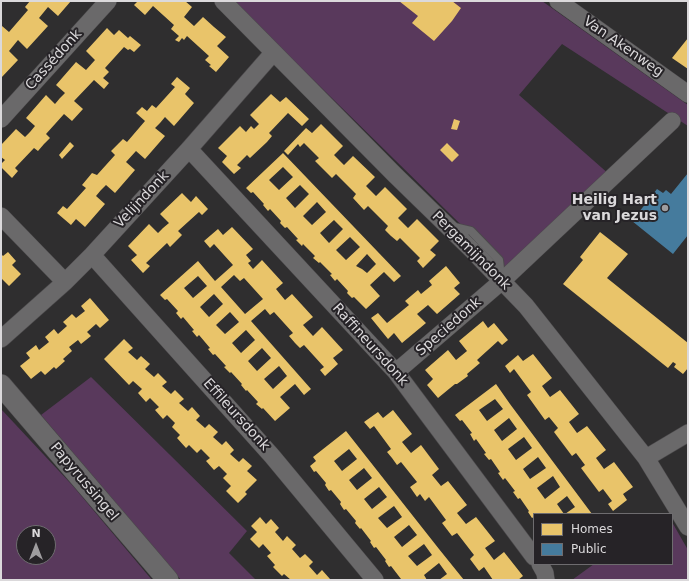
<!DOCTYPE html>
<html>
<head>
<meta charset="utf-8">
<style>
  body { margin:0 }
  #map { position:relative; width:689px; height:581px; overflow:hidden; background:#2f2e2f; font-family:"DejaVu Sans",sans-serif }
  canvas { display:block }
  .frame { position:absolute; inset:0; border:2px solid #dbd9db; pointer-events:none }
  .legend { position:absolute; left:533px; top:513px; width:140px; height:52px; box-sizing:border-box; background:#262327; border:1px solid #6e6c6f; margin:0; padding:5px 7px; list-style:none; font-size:12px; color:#dbd9db }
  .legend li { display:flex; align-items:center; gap:8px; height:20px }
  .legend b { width:20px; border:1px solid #6e6c6f }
  .north { position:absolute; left:16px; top:525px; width:40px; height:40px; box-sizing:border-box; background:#262327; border:1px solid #6e6c6f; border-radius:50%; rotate:0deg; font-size:11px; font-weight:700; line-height:16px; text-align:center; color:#dbd9db }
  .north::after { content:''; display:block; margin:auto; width:14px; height:18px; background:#9f9d9f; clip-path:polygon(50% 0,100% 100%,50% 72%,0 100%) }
</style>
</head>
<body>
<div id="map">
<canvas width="689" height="581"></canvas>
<div class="frame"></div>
<ul class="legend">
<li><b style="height:11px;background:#e9c46a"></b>Homes</li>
<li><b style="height:11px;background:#457b9d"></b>Public</li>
</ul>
<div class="north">N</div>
</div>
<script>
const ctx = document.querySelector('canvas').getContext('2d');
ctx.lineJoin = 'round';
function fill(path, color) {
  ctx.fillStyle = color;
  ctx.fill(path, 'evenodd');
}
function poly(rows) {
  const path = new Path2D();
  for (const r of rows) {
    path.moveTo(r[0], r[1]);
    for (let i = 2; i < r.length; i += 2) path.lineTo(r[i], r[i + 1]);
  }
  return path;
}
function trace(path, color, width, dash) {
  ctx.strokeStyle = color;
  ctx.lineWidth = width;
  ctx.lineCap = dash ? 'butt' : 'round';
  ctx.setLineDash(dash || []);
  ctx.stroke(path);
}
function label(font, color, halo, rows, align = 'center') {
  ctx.font = font + ' "DejaVu Sans",sans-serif';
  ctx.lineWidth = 4;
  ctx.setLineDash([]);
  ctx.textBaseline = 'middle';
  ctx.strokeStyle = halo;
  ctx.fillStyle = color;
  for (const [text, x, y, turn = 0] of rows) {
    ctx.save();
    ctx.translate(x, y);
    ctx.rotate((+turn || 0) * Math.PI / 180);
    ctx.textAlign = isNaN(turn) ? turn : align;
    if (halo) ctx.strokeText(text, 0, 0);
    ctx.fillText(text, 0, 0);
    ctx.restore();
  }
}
const green = poly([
  [233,1,542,1,688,105,688,126,562,44,519,95,610,175,513,266,504,267],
  [91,377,247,531,229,553,256,580,181,580,41,415],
  [1,409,73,486,152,580,1,580],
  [24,533,48,533,48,557,24,557],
  [672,522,688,550,688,580,572,580,594,564,672,564]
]);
const homes = poly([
  [30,1,71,1,58,16,48,7,39,18,48,26,27,49,18,40,9,51,18,60,1,78,1,27,2,26,9,32,28,10,25,7],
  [138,1,185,1,192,7,184,17,194,26,203,17,214,27,226,37,217,46,229,57,216,72,209,66,211,65,205,60,209,56,187,36,184,40,182,38,179,42,175,40,179,36,171,29,174,25,153,6,145,15,134,5],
  [399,1,442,1,444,2,446,1,452,1,461,8,452,21,434,41,412,23,418,16],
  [107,28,114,35,119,30,128,38,130,36,141,45,134,52,130,49,128,50,124,47,105,68,109,72,103,78,109,83,104,89,94,80,74,101,83,109,72,121,64,114,46,134,50,138,44,144,38,151,34,148,15,168,18,171,12,178,1,167,1,164,5,160,1,157,1,145,16,129,25,137,30,132,35,126,26,118,46,95,55,104,60,98,65,93,56,85,76,62,86,70,95,60,86,51],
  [688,38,688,69,672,58],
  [177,77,190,88,185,94,194,103,174,126,165,117,160,123,155,128,165,136,145,159,136,151,126,162,135,170,115,193,106,185,101,190,96,196,105,204,85,227,76,219,71,225,57,213,63,206,67,209,86,188,82,185,92,173,97,175,115,155,111,151,123,139,127,142,145,121,136,113,142,107,147,111,152,105,156,108,175,87,171,84],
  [271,94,280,102,286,97,309,119,302,126,288,113,269,133,272,136,267,142,250,158,247,155,237,165,241,168,234,174,222,162,227,156,218,148,240,126,246,132,251,126,254,129,259,124,250,115],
  [454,119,460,121,457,130,451,129],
  [321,124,343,146,334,155,344,165,353,156,375,177,366,186,376,196,385,187,407,209,398,218,408,228,417,219,439,241,430,250,436,255,423,268,417,261,420,258,400,238,397,241,391,236,385,230,388,226,368,206,364,210,353,198,356,194,336,174,332,178,315,161,319,158,304,143,300,147,298,144,288,155,284,151,306,128,312,133],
  [70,142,74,146,62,159,59,155],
  [447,143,459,155,452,162,440,150],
  [283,153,401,276,394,282,384,272,370,285,380,296,366,309,354,297,352,298,347,293,348,291,337,279,335,281,330,275,332,274,320,262,319,263,313,258,315,256,303,244,302,246,296,240,298,239,287,227,285,228,280,223,281,221,270,209,268,211,263,205,264,204,253,192,251,193,246,188],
  [283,167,293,177,279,190,269,180],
  [300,185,309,194,295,208,286,198],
  [317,202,326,212,312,225,303,216],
  [334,220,343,229,329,243,320,233],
  [350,237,360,247,346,260,336,250],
  [367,254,376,264,367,273,362,269,356,266],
  [182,193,191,202,196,196,208,209,202,215,199,212,178,231,182,235,170,247,167,243,146,263,150,266,143,273,131,260,137,255,128,246,149,224,158,233,163,228,169,223,160,214],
  [232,227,253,249,246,255,251,261,248,263,253,269,262,260,283,283,276,289,280,294,285,300,292,294,313,317,303,325,313,336,322,327,343,350,333,358,338,364,325,376,320,370,324,367,304,345,300,348,295,343,289,336,293,333,274,312,270,315,265,309,251,321,311,389,304,395,295,384,280,397,290,408,275,421,263,408,262,409,256,404,258,402,247,390,246,391,241,385,242,384,231,372,230,373,224,367,226,366,215,354,213,355,208,349,210,348,199,335,197,337,192,331,194,330,183,317,181,319,176,313,178,311,167,299,165,300,160,295,198,261,215,281,233,265,214,244,210,248,204,241,218,229,223,235],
  [234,275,240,281,244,278,263,299,245,314,221,287],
  [198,276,207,286,193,298,184,288],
  [214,294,223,304,209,317,200,307],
  [230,312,239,322,225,334,216,325],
  [246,330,255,340,241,353,232,343],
  [262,348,271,358,257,371,248,361],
  [279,366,287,376,273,389,264,379],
  [600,232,628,254,607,278,688,343,688,368,683,374,674,367,676,364,673,362,668,368,563,284,583,260,580,257],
  [8,252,16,261,12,265,21,274,9,286,1,278,1,254,3,256],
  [446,266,460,283,454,288,460,294,437,314,428,305,417,314,426,323,402,343,394,333,388,339,371,318,378,313,387,323,409,305,405,301,418,290,421,294,432,285,429,281],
  [90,298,109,320,100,328,96,324,87,332,91,336,81,344,78,340,69,347,72,351,63,359,65,361,56,369,54,367,45,375,41,371,31,379,20,366,30,358,26,353,36,345,39,350,49,342,45,337,54,329,58,334,67,326,63,322,72,314,76,318,85,311,81,306],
  [483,321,488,328,494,323,508,340,502,345,498,341,477,360,480,363,467,374,468,376,457,384,455,384,438,398,427,385,433,379,425,370,448,350,456,360,467,351,459,341],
  [124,339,133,348,128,352,137,360,141,356,150,364,145,369,154,377,158,373,167,382,162,386,171,394,175,390,184,399,179,403,188,411,192,407,200,416,196,420,205,428,209,424,218,432,213,437,222,445,226,441,234,450,230,454,239,462,243,458,252,466,247,471,257,480,245,492,247,494,238,503,226,491,231,486,223,478,227,474,219,466,214,470,206,461,210,458,201,449,197,453,189,445,186,448,177,438,180,435,172,427,175,423,167,415,163,419,155,410,159,407,150,398,146,402,138,393,142,389,133,381,129,385,104,359],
  [533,354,552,378,542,386,550,397,560,390,579,414,569,422,577,433,587,426,606,450,596,458,604,469,614,462,633,487,623,494,627,500,613,511,608,504,612,501,603,489,599,492,581,468,585,465,576,453,572,456,554,432,558,428,549,417,545,420,527,395,531,392,514,369,510,373,505,366,518,355,523,361],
  [496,384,510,404,592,514,565,514,575,507,567,496,557,504,564,514,534,514,534,517,532,518,528,512,529,511,520,498,518,499,513,492,515,491,505,478,503,480,498,473,500,472,491,459,489,460,484,454,486,453,476,439,474,441,470,434,472,433,462,420,460,421,455,415],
  [495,399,503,409,487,421,479,410],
  [509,418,517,429,502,441,494,430],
  [524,437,532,448,516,460,508,449],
  [538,457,546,468,530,479,523,469],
  [553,476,560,487,545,499,537,488],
  [393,410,412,434,402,442,411,453,421,445,439,469,432,475,441,486,448,481,467,505,457,513,466,524,476,517,495,541,485,548,494,560,504,552,523,576,518,580,493,580,484,567,479,571,470,559,474,555,457,533,452,536,442,523,446,520,429,497,425,501,420,494,417,497,410,487,417,482,401,462,397,465,392,458,387,452,391,449,374,426,370,429,364,422,378,412,383,418],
  [346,431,439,549,464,580,439,580,447,574,439,563,424,575,427,580,400,580,401,579,391,566,389,567,385,561,386,560,376,547,374,548,370,542,371,541,361,528,360,529,355,523,356,521,346,509,344,510,340,504,341,502,331,490,329,491,325,485,326,483,316,471,314,472,310,466,316,461,313,457],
  [349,449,357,459,342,471,334,461],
  [364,468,372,478,357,490,349,480],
  [379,487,387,497,372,509,364,499],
  [394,506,402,517,387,528,378,518],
  [409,525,417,535,402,547,394,537],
  [424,544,432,555,417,566,408,556],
  [260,517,266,524,271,519,279,528,275,532,283,541,287,536,296,545,292,549,300,558,305,554,313,562,309,566,317,575,322,570,330,579,329,580,299,580,298,579,291,580,284,574,282,576,273,567,275,565,267,556,271,553,263,544,259,548,250,539,257,532,251,526]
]);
const public = poly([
  [688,173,688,235,673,254,632,221,657,189,663,193,666,190,671,194]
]);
const service = poly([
  [454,227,471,231,499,260,501,277]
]);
const minor = poly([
  [223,1,395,175,473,251,526,306,646,458,688,527],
  [558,1,688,94],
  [1,119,108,1],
  [189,149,396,372,534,557],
  [1,216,65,282],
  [92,255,272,456,375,580],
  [1,339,65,282,92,255,189,149,273,53],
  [396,372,502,281,672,121],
  [646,458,688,433],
  [540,564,545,573,546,580]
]);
const tertiary = poly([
  [1,385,168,580]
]);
const markers = [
  [665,208,4,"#9f9d9f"]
];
const streetNames = [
  ["Van Akenweg",623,47,35],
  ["Cassédonk",54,60,-48],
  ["Velijndonk",142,200,-47],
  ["Pergamijndonk",471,251,45],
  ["Speciedonk",449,327,-41],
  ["Raffineursdonk",370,345,48],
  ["Effileursdonk",236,415,48],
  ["Papyrussingel",84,482,50]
];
const poiNames = [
  ["Heilig Hart",657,200],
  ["van Jezus",657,216]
];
fill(green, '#59395c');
fill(homes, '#e9c46a');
fill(public, '#457b9d');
trace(service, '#4b494b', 10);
trace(minor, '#4b494b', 18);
trace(tertiary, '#4b494b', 22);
trace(service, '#6a696a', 8);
trace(minor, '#6a696a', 17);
trace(tertiary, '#6a696a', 21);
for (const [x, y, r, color] of markers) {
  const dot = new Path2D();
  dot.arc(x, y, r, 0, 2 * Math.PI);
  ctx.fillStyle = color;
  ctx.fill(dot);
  trace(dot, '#262327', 1.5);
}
label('14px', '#dbd9db', '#262327', streetNames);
label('bold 14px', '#dbd9db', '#262327', poiNames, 'right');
</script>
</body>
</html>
